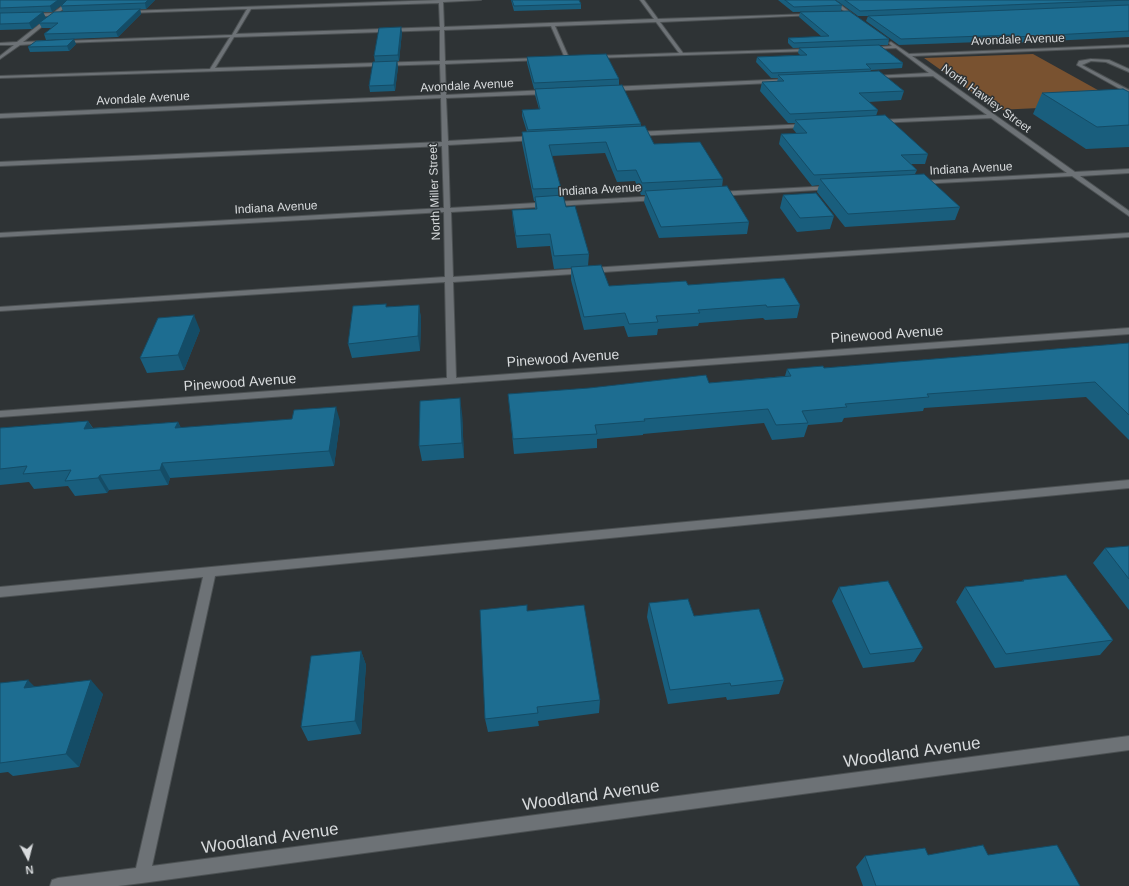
<!DOCTYPE html>
<html>
<head>
<meta charset="utf-8">
<style>
  body { margin:0 }
  #map { position:relative; width:1129px; height:886px; overflow:hidden; background:#2e3335; font-family:Arial,sans-serif }
  canvas { display:block }
  .north { position:absolute; left:8px; top:838px; width:40px; height:40px; -webkit-text-stroke:3px #2e3335; paint-order:stroke; rotate:173deg; font-size:11px; font-weight:700; line-height:16px; text-align:center; color:#d8dbdd }
  .north::after { content:''; display:block; margin:auto; width:14px; height:18px; background:#d8dbdd; clip-path:polygon(50% 0,100% 100%,50% 72%,0 100%) }
</style>
</head>
<body>
<div id="map">
<canvas width="1129" height="886"></canvas>
<div class="north">N</div>
</div>
<script>
const ctx = document.querySelector('canvas').getContext('2d');
ctx.lineJoin = 'round';
function fill(path, color) {
  ctx.fillStyle = color;
  ctx.fill(path, 'evenodd');
}
function poly(rows) {
  const path = new Path2D();
  for (const r of rows) {
    path.moveTo(r[0], r[1]);
    for (let i = 2; i < r.length; i += 2) path.lineTo(r[i], r[i + 1]);
  }
  return path;
}
function trace(path, color, width, dash) {
  ctx.strokeStyle = color;
  ctx.lineWidth = width;
  ctx.lineCap = dash ? 'butt' : 'round';
  ctx.setLineDash(dash || []);
  ctx.stroke(path);
}
function label(font, color, halo, rows, align = 'center') {
  ctx.font = font + ' Arial,sans-serif';
  ctx.lineWidth = 3;
  ctx.setLineDash([]);
  ctx.textBaseline = 'middle';
  ctx.strokeStyle = halo;
  ctx.fillStyle = color;
  for (const [text, x, y, turn = 0] of rows) {
    ctx.save();
    ctx.translate(x, y);
    ctx.rotate((+turn || 0) * Math.PI / 180);
    ctx.textAlign = isNaN(turn) ? turn : align;
    if (halo) ctx.strokeText(text, 0, 0);
    ctx.fillText(text, 0, 0);
    ctx.restore();
  }
}
const green = poly([
  [1033,54,1123,104,997,110,924,58]
]);
const minor = poly([
  [70,0,74,0,58,13,65,13,65,15,55,16,23,42,46,41,48,43,20,45,0,59,0,56,14,45,0,45,0,43,17,42,50,16,32,16,31,14,53,13,70,0],
  [440,0,481,0,443,2,444,27,654,19,640,0,644,0,658,19,812,14,814,15,660,22,683,53,812,49,810,51,595,58,593,56,679,53,656,22,555,26,569,58,567,59,565,58,551,26,444,30,445,61,541,58,543,59,541,60,445,64,446,95,547,90,550,92,547,94,446,98,448,141,536,136,539,138,536,140,448,145,450,208,658,196,661,198,658,200,451,212,453,277,1129,233,1129,237,453,282,456,378,1129,328,1129,334,0,417,0,411,447,378,445,282,0,311,0,307,445,277,444,212,0,237,0,233,444,208,442,146,0,166,0,162,442,142,441,98,0,118,0,114,441,95,440,64,0,78,0,76,210,69,230,37,62,43,60,42,62,41,232,35,247,9,127,13,128,11,440,0],
  [439,3,440,27,236,34,251,9,439,3],
  [440,30,440,61,215,68,234,37,440,30],
  [829,0,834,0,859,19,856,20,829,0],
  [891,42,909,54,1129,45,1129,47,912,56,1075,172,1129,169,1129,173,1080,176,1129,211,1129,216,1072,176,919,184,918,183,921,181,1067,173,991,118,877,123,877,121,879,120,987,115,933,76,871,78,871,76,873,76,929,73,896,48,868,49,866,48,892,46,889,43,891,42],
  [1091,59,1109,60,1129,69,1129,72,1106,62,1091,61,1082,65,1129,90,1129,94,1077,65,1079,61,1091,59],
  [791,79,791,81,789,82,609,91,606,89,609,87,791,79],
  [809,124,809,126,807,127,636,136,633,134,636,132,809,124],
  [831,186,834,188,833,189,718,196,715,194,718,192,831,186],
  [1129,480,1129,488,215,576,152,866,1129,736,1129,750,142,883,118,886,50,886,52,880,58,878,136,868,203,577,0,597,0,587,1129,480]
]);
const wall = poly([
  [0,0,155,0,146,9,74,11,140,9,141,14,118,37,46,40,44,34,52,28,42,28,39,23,63,11,61,6,64,3,52,12,43,12,46,18,32,29,0,30],
  [511,0,579,0,581,4,581,9,514,11],
  [778,0,835,0,842,5,841,11,793,12],
  [836,0,1129,0,1129,37,1012,43,1008,41,899,45,866,21,868,16,858,16],
  [800,12,889,39,888,45,879,45,903,63,902,68,871,70,870,72,904,91,901,100,869,102,878,110,876,116,928,154,925,164,911,164,917,170,915,174,960,207,955,220,845,227,817,192,819,185,812,186,779,144,781,134,797,134,793,129,795,123,788,123,760,91,762,82,777,82,778,78,771,78,756,62,757,57,800,55,798,53,799,48,827,47,793,48,788,43,788,38,822,37,799,17],
  [402,32,399,61,375,62,374,56],
  [76,44,69,51,30,52,28,47],
  [527,57,619,79,619,85,534,89,527,63],
  [397,61,398,67,395,91,370,92,369,86],
  [535,89,641,124,641,126,654,144,723,179,722,187,749,222,747,234,659,238,644,202,645,195,641,195,635,181,617,182,605,153,552,156,561,188,561,195,589,254,588,266,609,286,688,285,800,305,797,318,765,320,763,318,699,323,698,326,658,329,657,335,628,337,624,326,584,330,571,280,571,268,554,269,550,246,517,248,513,222,512,210,535,209,535,201,534,201,522,143,522,132,527,132,522,116,522,110,539,109,535,95],
  [1129,92,1129,147,1086,149,1033,114,1042,93],
  [783,195,834,216,830,229,797,232,780,208],
  [419,305,421,319,420,351,352,358,348,344,386,307],
  [200,330,184,370,147,373,140,358],
  [1129,343,1129,440,1086,397,924,408,923,411,844,418,842,422,808,425,804,437,772,440,764,423,643,434,643,435,597,439,597,448,514,454,508,394,709,383,785,376,787,369,824,368],
  [462,413,464,458,422,461,419,446],
  [88,421,93,428,178,422,181,428,340,421,334,466,170,478,168,485,109,490,107,493,75,496,68,486,34,489,29,482,0,485,0,428],
  [1129,546,1129,610,1093,563,1105,548],
  [1023,580,1113,640,1100,655,995,668,956,602,965,587,1022,581],
  [839,587,923,648,914,662,863,668,832,601],
  [649,603,694,616,784,680,779,694,727,700,726,697,668,704,647,617],
  [527,611,600,700,599,713,538,721,539,726,488,732,485,719],
  [361,651,366,665,361,734,308,741,301,727],
  [0,683,103,694,79,767,13,776,8,772,0,773],
  [928,855,988,855,1080,886,863,886,856,867,865,856]
]);
const shadedWall = poly([
  [58,0,68,0,52,12,50,6],
  [148,0,155,0,146,9,145,3],
  [140,9,141,14,118,37,116,32],
  [43,12,46,18,32,29,29,23],
  [401,27,402,32,399,61,398,55],
  [74,39,76,44,69,51,67,46],
  [397,61,398,67,395,91,394,85],
  [419,305,421,319,420,351,418,336],
  [194,315,200,330,184,370,178,355],
  [460,398,462,413,464,458,462,443],
  [336,407,340,421,334,466,329,451],
  [88,421,97,436,84,429],
  [178,422,185,437,175,428],
  [162,463,170,478,168,485,160,470],
  [100,475,109,490,107,493,98,478],
  [361,651,366,665,361,734,355,721],
  [28,680,41,693,24,688],
  [91,680,103,694,79,767,66,754]
]);
const building = poly([
  [0,0,58,0,50,6,0,8,0,0],
  [67,0,148,0,145,3,61,6,67,0],
  [512,0,579,0,581,4,514,6,512,0],
  [785,0,835,0,842,5,794,7,785,0],
  [845,0,1129,0,860,11,845,0],
  [1129,5,1129,31,1014,37,1010,35,901,39,868,16,1129,5],
  [140,9,116,32,44,34,58,23,39,23,54,12,140,9],
  [849,11,889,39,794,43,788,38,829,36,800,12,849,11],
  [43,12,29,23,0,24,0,13,43,12],
  [401,27,398,55,374,56,379,28,401,27],
  [74,39,67,46,28,47,36,41,74,39],
  [879,45,903,63,866,64,871,69,772,73,757,57,807,55,799,48,879,45],
  [606,54,619,79,534,83,527,57,606,54],
  [397,61,394,85,369,86,373,62,397,61],
  [879,71,904,91,859,93,878,110,790,114,762,82,784,81,778,75,879,71],
  [622,85,641,124,528,130,522,110,540,109,535,89,622,85],
  [1123,89,1129,92,1129,125,1097,127,1042,93,1123,89],
  [885,115,928,154,901,155,917,170,814,175,781,134,807,133,795,120,885,115],
  [645,126,654,144,700,142,723,179,642,183,636,170,617,171,606,142,549,145,561,188,533,189,522,132,645,126],
  [924,174,960,207,848,214,820,179,924,174],
  [727,186,749,222,661,227,645,191,727,186],
  [816,193,834,216,800,218,783,195,816,193],
  [563,195,566,207,575,206,589,254,554,256,550,234,516,236,512,210,537,209,535,197,563,195],
  [601,265,609,286,686,281,688,285,784,278,800,305,767,307,766,305,698,310,700,313,656,316,658,322,629,324,625,313,584,317,571,267,601,265],
  [386,304,386,307,419,305,418,336,348,344,353,306,386,304],
  [194,315,178,355,140,358,158,318,194,315],
  [1129,343,1129,415,1095,382,927,394,929,397,845,404,847,407,802,411,808,423,776,425,768,409,644,419,645,421,595,425,597,434,513,439,508,394,589,388,706,375,709,383,791,376,787,369,823,366,824,368,1129,343],
  [460,398,462,443,419,446,420,401,460,398],
  [336,407,329,451,162,463,160,470,100,475,98,478,65,481,71,470,23,474,27,466,0,469,0,428,88,421,84,429,178,422,175,428,292,419,294,410,336,407],
  [1129,546,1129,579,1105,548,1129,546],
  [1066,575,1113,640,1006,654,965,587,1024,581,1023,580,1066,575],
  [888,581,923,648,870,654,839,587,888,581],
  [688,599,694,616,759,609,784,680,731,686,730,683,670,690,649,603,688,599],
  [527,605,527,611,584,605,600,700,537,707,538,713,485,719,480,610,527,605],
  [361,651,355,721,301,727,311,656,361,651],
  [28,680,24,688,91,680,66,754,0,763,0,683,28,680],
  [983,845,988,855,1057,845,1080,886,876,886,865,856,925,848,928,855,983,845]
]);
const farStreetnames = [
  ["Avondale Avenue",1018,40,-2],
  ["Avondale Avenue",467,86,-3],
  ["Avondale Avenue",143,99,-3],
  ["North Hawley Street",986,99,36],
  ["Indiana Avenue",971,169,-3],
  ["Indiana Avenue",600,190,-3],
  ["North Miller Street",435,192,-92],
  ["Indiana Avenue",276,208,-3]
];
const streetNames = [
  ["Pinewood Avenue",887,335,-4],
  ["Pinewood Avenue",563,359,-4],
  ["Pinewood Avenue",240,383,-4]
];
const nearStreetnames = [
  ["Woodland Avenue",912,753,-8],
  ["Woodland Avenue",591,796,-8],
  ["Woodland Avenue",270,839,-8]
];
fill(green, '#795230');
trace(minor, '#4c5153', 2);
fill(minor, '#6d7276');
fill(wall, '#195e7d');
fill(shadedWall, '#144c66');
fill(building, '#1d6d91');
trace(building, '#144c66', 1);
label('12px', '#d8dbdd', '#2e3335', farStreetnames);
label('14px', '#d8dbdd', '#2e3335', streetNames);
label('17px', '#d8dbdd', '#2e3335', nearStreetnames);
</script>
</body>
</html>
